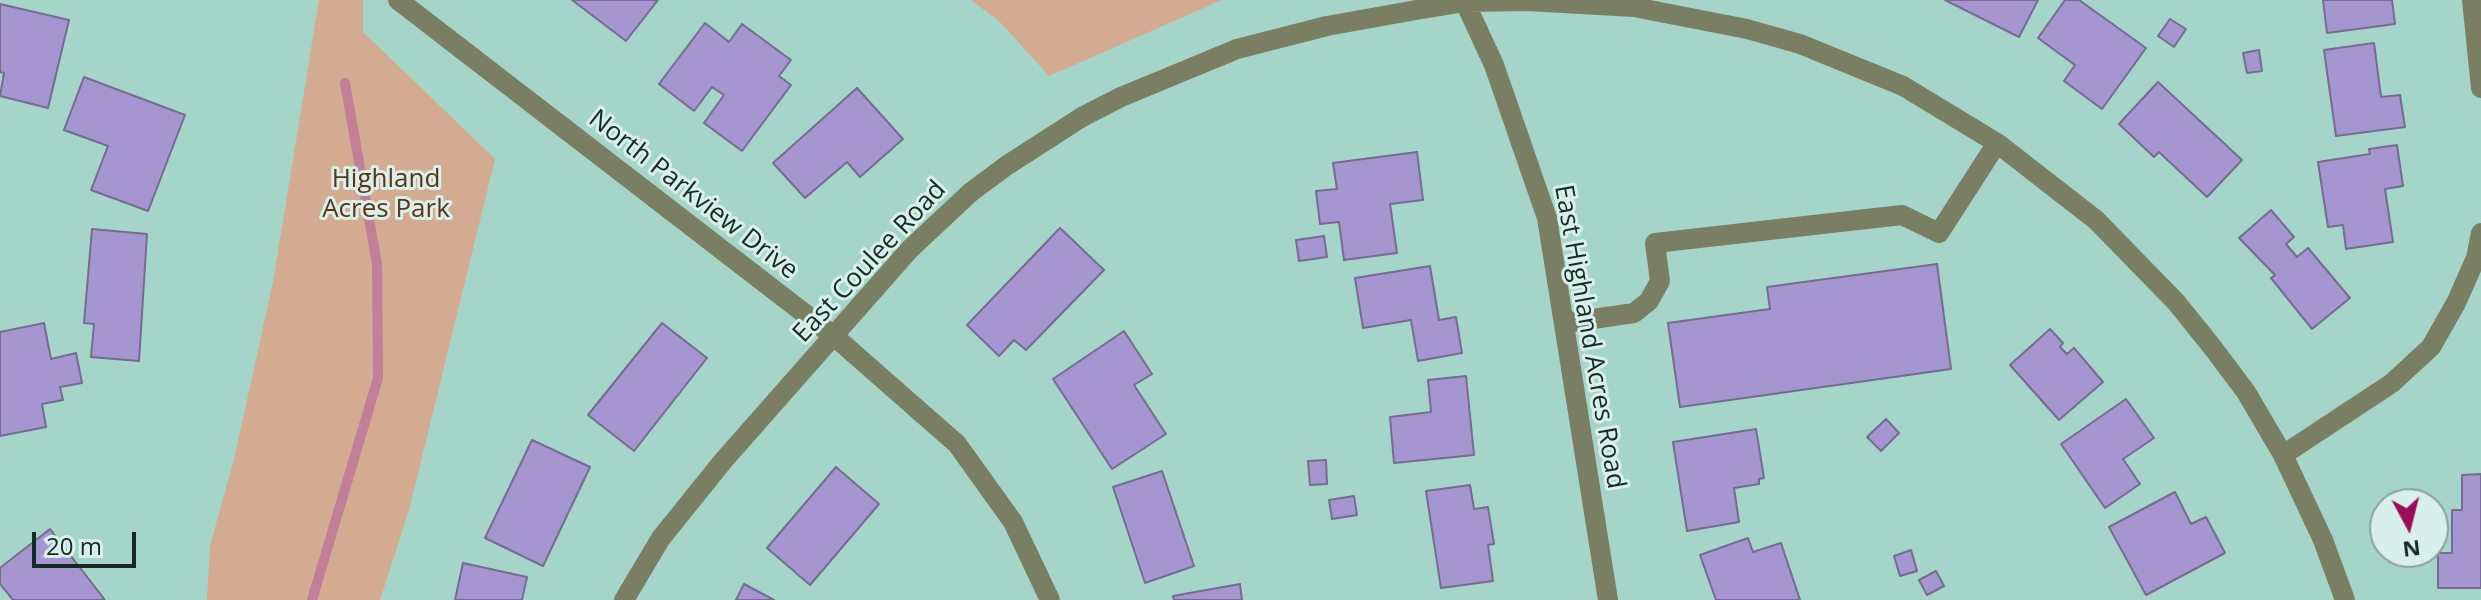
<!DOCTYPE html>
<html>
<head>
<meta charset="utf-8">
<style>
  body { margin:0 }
  #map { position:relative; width:2481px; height:600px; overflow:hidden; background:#a4d5c8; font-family:"Open Sans",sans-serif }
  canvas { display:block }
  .north { position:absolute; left:2369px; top:488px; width:80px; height:80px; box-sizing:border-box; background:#d8f0e9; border:2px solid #8ba19b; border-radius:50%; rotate:173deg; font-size:22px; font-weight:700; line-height:32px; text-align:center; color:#172b26 }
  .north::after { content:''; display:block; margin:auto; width:28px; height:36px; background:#9c0d5b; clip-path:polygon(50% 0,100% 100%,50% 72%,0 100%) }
  .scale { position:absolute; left:32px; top:532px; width:104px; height:36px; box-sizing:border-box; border:4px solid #172b26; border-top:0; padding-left:10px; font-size:24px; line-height:28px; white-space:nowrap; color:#172b26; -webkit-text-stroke:6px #d8f0e9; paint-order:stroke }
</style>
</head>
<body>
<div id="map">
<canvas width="2481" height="600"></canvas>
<div class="north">N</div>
<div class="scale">20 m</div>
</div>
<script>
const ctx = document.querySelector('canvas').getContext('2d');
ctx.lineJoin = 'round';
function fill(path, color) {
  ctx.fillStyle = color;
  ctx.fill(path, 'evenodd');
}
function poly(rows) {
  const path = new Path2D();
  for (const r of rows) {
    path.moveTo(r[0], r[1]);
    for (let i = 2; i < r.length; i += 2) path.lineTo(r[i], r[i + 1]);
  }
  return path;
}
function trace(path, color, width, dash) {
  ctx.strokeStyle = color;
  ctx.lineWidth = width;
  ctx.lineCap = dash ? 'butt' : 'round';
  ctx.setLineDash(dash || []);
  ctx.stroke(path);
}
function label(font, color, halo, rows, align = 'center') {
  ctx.font = font + ' "Open Sans",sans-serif';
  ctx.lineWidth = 6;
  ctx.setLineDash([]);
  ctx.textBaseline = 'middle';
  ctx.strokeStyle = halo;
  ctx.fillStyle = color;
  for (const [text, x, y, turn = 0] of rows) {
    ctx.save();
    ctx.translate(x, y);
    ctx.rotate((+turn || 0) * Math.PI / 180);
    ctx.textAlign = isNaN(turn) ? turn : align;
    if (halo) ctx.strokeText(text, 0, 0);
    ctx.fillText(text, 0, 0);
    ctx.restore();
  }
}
const green = poly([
  [319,0,363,0,363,32,495,159,409,510,380,600,207,600,210,546,234,459,273,282],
  [971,0,1222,0,1049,76,999,21]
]);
const stream = poly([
  [312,600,378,378,377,264,345,83]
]);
const building = poly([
  [572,0,658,0,626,41,572,0],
  [1945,0,2038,0,2019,37,1945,0],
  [2065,0,2079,0,2146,48,2102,109,2064,81,2075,65,2038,38,2065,0],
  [2323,0,2392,0,2395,24,2327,33,2323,0],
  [0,4,69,20,48,108,0,96,4,73,0,72,0,4],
  [2170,19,2186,29,2174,47,2158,36,2170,19],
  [705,23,729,42,742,24,791,60,779,76,791,85,742,151,704,123,724,95,712,87,694,111,659,84,705,23],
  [2374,43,2381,97,2400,95,2405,127,2336,136,2324,50,2374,43],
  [2259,50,2262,71,2247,73,2243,53,2259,50],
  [84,77,185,115,148,211,91,190,108,146,64,130,84,77],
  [2158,82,2242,160,2207,197,2159,152,2154,157,2119,124,2158,82],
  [857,88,903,139,860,177,847,162,805,198,773,163,857,88],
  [2397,145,2403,186,2385,189,2393,242,2346,249,2343,225,2328,227,2318,162,2370,154,2369,149,2397,145],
  [1417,152,1423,200,1390,204,1397,253,1344,260,1339,222,1320,224,1316,191,1337,189,1333,163,1417,152],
  [2271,210,2294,237,2286,244,2297,257,2308,248,2350,298,2312,329,2271,278,2275,275,2239,238,2271,210],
  [1060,228,1104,270,1026,350,1014,340,999,356,967,325,1060,228],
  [92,229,147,234,139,361,91,357,94,324,84,323,92,229],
  [1324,236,1327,257,1299,261,1296,240,1324,236],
  [1937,264,1951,369,1680,407,1668,323,1770,309,1767,287,1937,264],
  [1430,266,1439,320,1456,317,1462,353,1418,361,1411,320,1363,328,1355,278,1430,266],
  [44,323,51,359,76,353,82,383,60,387,63,400,42,404,46,427,0,436,0,332,44,323],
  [662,323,707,358,634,451,588,415,662,323],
  [2050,329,2063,343,2060,347,2067,354,2074,348,2103,382,2059,420,2010,365,2050,329],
  [1124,331,1152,374,1134,385,1166,434,1112,469,1053,379,1124,331],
  [1466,376,1474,455,1394,463,1390,417,1431,412,1428,380,1466,376],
  [2126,399,2154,438,2123,459,2140,484,2105,508,2061,444,2126,399],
  [1886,419,1899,433,1881,451,1867,437,1886,419],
  [1756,429,1764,478,1759,479,1759,484,1734,488,1739,522,1687,531,1673,442,1756,429],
  [532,440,590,467,543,566,485,538,532,440],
  [1326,460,1327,484,1310,485,1308,461,1326,460],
  [836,467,879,504,810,585,767,548,836,467],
  [1162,471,1194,566,1145,583,1113,487,1162,471],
  [2481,474,2481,588,2438,588,2438,553,2452,553,2452,510,2462,510,2462,475,2481,474],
  [1470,485,1474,509,1488,507,1494,544,1488,545,1493,581,1441,588,1426,491,1470,485],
  [2175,492,2191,524,2206,517,2225,553,2146,595,2109,527,2175,492],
  [1354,496,1357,515,1332,519,1329,500,1354,496],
  [50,529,105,600,13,600,0,584,0,568,50,529],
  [1748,538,1753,552,1781,543,1800,600,1716,600,1700,555,1748,538],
  [1911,550,1917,571,1900,576,1894,556,1911,550],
  [463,563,527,577,522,600,455,600,463,563],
  [1936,571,1944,586,1927,595,1919,580,1936,571],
  [744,584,774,600,736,600,744,584],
  [1240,584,1242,600,1174,600,1173,596,1240,584]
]);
const minor = poly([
  [398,0,835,337,957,444,1013,522,1050,600],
  [1464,0,1494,65,1547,218,1608,600],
  [2472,0,2481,88],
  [1565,323,1634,313,1649,301,1660,281,1655,243,1902,215,1939,233,1997,143],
  [2283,455,2392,383,2431,347,2456,303,2476,258,2481,233],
  [624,600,661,538,723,461,910,249,971,192,1006,166,1082,117,1121,97,1237,49,1327,26,1416,10,1465,2,1527,1,1634,7,1747,29,1800,44,1903,86,1997,143,2096,220,2176,302,2213,348,2246,392,2283,455,2323,540,2345,600]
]);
const parkNames = [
  ["Highland",386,180],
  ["Acres Park",386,210]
];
const streetNames = [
  ["North Parkview Drive",693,195,38],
  ["East Coulee Road",870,262,-47],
  ["East Highland Acres Road",1589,337,80]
];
fill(green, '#d3ab91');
trace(stream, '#c27f98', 10);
fill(building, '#a596d2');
trace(building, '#756c8f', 2);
trace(minor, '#7a7f64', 20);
label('26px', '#5b3416', '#d8f0e9', parkNames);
label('26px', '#172b26', '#d8f0e9', streetNames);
</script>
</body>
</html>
